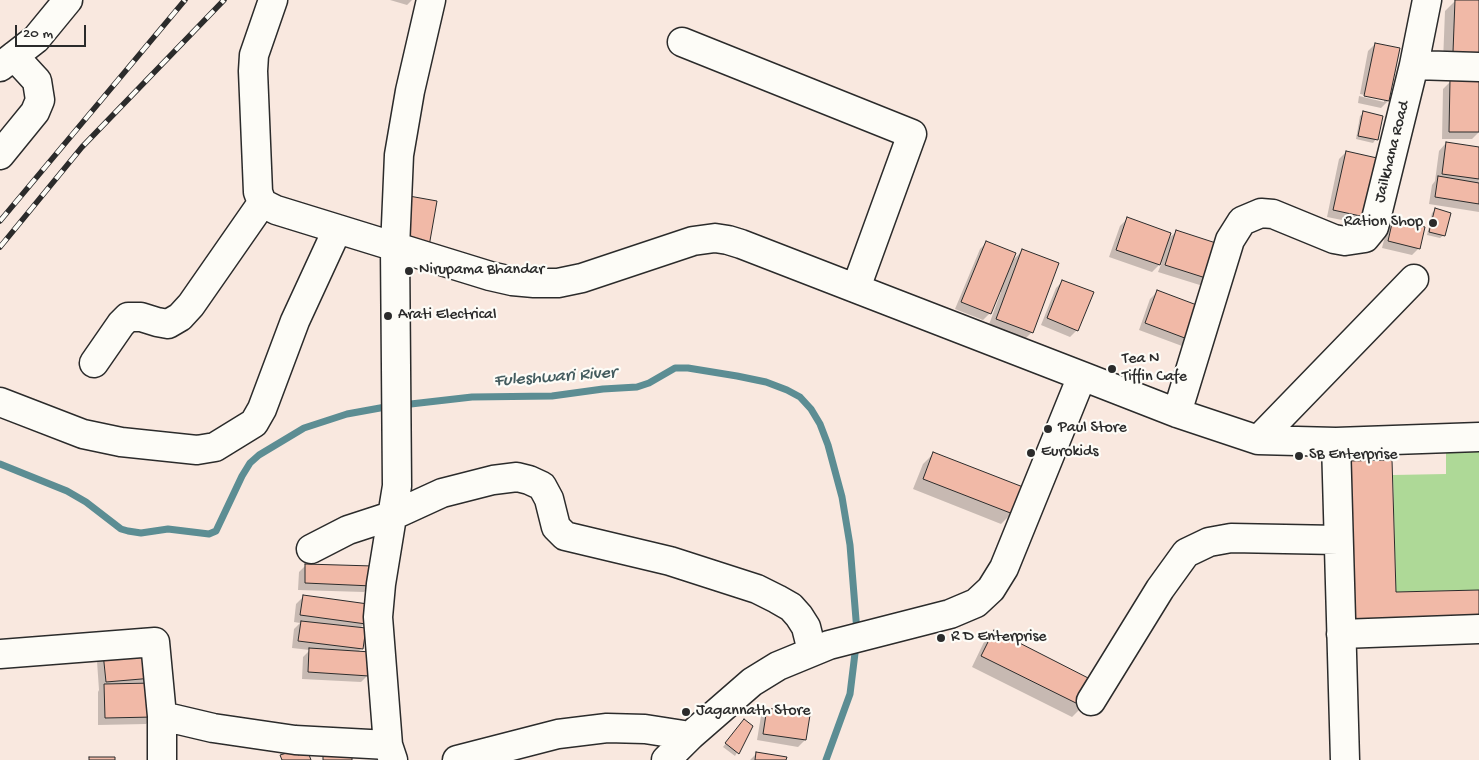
<!DOCTYPE html>
<html>
<head>
<meta charset="utf-8">
<style>
  body { margin:0 }
  #map { position:relative; width:1479px; height:760px; overflow:hidden; background:#f9e8df; font-family:"Gochi Hand",sans-serif }
  canvas { display:block }
  .scale { position:absolute; left:15px; top:25px; width:71px; height:22px; box-sizing:border-box; border:2px solid #2b2b2b; border-top:0; padding-left:6px; font-size:15px; line-height:18px; white-space:nowrap; color:#2b2b2b; -webkit-text-stroke:4px #fdfcf7; paint-order:stroke }
</style>
</head>
<body>
<div id="map">
<canvas width="1479" height="760"></canvas>
<div class="scale">20 m</div>
</div>
<script>
const ctx = document.querySelector('canvas').getContext('2d');
ctx.lineJoin = 'round';
function fill(path, color) {
  ctx.fillStyle = color;
  ctx.fill(path, 'evenodd');
}
function poly(rows) {
  const path = new Path2D();
  for (const r of rows) {
    path.moveTo(r[0], r[1]);
    for (let i = 2; i < r.length; i += 2) path.lineTo(r[i], r[i + 1]);
  }
  return path;
}
function trace(path, color, width, dash) {
  ctx.strokeStyle = color;
  ctx.lineWidth = width;
  ctx.lineCap = dash ? 'butt' : 'round';
  ctx.setLineDash(dash || []);
  ctx.stroke(path);
}
function label(font, color, halo, rows, align = 'center') {
  ctx.font = font + ' "Gochi Hand",sans-serif';
  ctx.lineWidth = 4.5;
  ctx.setLineDash([]);
  ctx.textBaseline = 'middle';
  ctx.strokeStyle = halo;
  ctx.fillStyle = color;
  for (const [text, x, y, turn = 0] of rows) {
    ctx.save();
    ctx.translate(x, y);
    ctx.rotate((+turn || 0) * Math.PI / 180);
    ctx.textAlign = isNaN(turn) ? turn : align;
    if (halo) ctx.strokeText(text, 0, 0);
    ctx.fillText(text, 0, 0);
    ctx.restore();
  }
}
const green = poly([
  [1479,449,1479,590,1396,592,1393,475,1446,474,1446,450]
]);
const shadow = poly([
  [390,0,412,0,407,5],
  [1456,0,1479,1,1479,64,1443,62,1445,11],
  [1375,44,1388,101,1381,108,1358,103,1359,96,1384,102,1384,99,1360,94,1368,51],
  [1450,82,1479,82,1479,132,1472,139,1442,139,1443,89],
  [1364,113,1376,139,1373,143,1356,139,1360,116],
  [1446,143,1479,148,1479,212,1429,204,1432,185,1435,181,1439,151],
  [1346,152,1364,216,1357,223,1327,217,1339,159],
  [1435,210,1444,235,1440,238,1427,235,1432,213],
  [1127,219,1167,240,1176,232,1221,246,1203,286,1158,272,1162,262,1152,272,1109,257,1120,226],
  [1394,221,1419,248,1412,255,1382,248,1387,228],
  [987,242,1010,263,1023,250,1032,332,1021,343,987,330,1001,292,999,291,990,313,983,320,955,309,980,249],
  [1063,281,1077,330,1070,337,1041,325,1056,288],
  [1157,292,1189,339,1182,346,1139,330,1150,299],
  [933,454,1012,513,1001,524,913,489,923,464],
  [306,565,371,585,364,592,298,590,299,572],
  [303,597,364,624,359,629,362,648,358,652,368,675,361,682,302,679,303,657,310,650,292,648,294,629,300,623,294,622,296,604],
  [994,632,1083,706,1072,717,972,667,984,642],
  [149,650,153,717,146,724,98,725,98,692,99,690,97,661,104,654],
  [768,709,809,716,805,740,798,747,757,740,761,716],
  [741,724,752,726,735,756,723,747],
  [756,754,785,760,750,760]
]);
const stream = poly([
  [402,405,472,397,552,396,603,389,637,387,649,383,675,368,688,368,737,376,766,382,787,390,800,397,811,409,820,424,828,445,842,497,850,545,857,632],
  [0,464,67,491,86,502,121,529,128,531,141,533,168,529,209,534,216,531,242,476,250,463,259,455,304,428,347,414,391,406],
  [826,760,850,694,856,645]
]);
const building = poly([
  [1455,0,1479,0,1479,53,1453,52,1455,0],
  [1375,43,1400,48,1389,101,1364,96,1375,43],
  [1450,80,1479,81,1479,132,1449,132,1450,80],
  [1363,111,1383,116,1378,140,1358,136,1363,111],
  [1446,142,1479,147,1479,179,1442,174,1446,142],
  [1346,151,1377,158,1365,217,1333,210,1346,151],
  [1438,176,1479,183,1479,204,1435,197,1438,176],
  [409,196,437,201,428,252,399,247,409,196],
  [1435,208,1451,213,1445,236,1429,232,1435,208],
  [1127,217,1171,233,1160,265,1116,250,1127,217],
  [1393,219,1425,227,1420,249,1388,241,1393,219],
  [1176,230,1222,245,1212,280,1165,265,1176,230],
  [986,241,1016,253,991,314,961,302,986,241],
  [1022,249,1059,263,1033,333,996,319,1022,249],
  [1062,280,1094,292,1078,331,1047,318,1062,280],
  [1157,290,1202,307,1190,340,1145,323,1157,290],
  [933,452,1023,487,1013,514,923,479,933,452],
  [1392,460,1396,592,1479,590,1479,619,1353,622,1349,461,1392,460],
  [305,564,373,566,372,586,305,583,305,564],
  [303,595,368,604,366,624,300,615,303,595],
  [301,621,366,628,363,649,298,641,301,621],
  [994,630,1096,682,1084,707,981,656,994,630],
  [150,648,153,678,106,682,103,653,150,648],
  [309,648,371,652,369,676,308,672,309,648],
  [154,683,154,717,105,718,104,684,154,683],
  [767,708,810,715,806,740,763,734,767,708],
  [744,719,753,726,739,754,725,743,744,719],
  [297,750,298,755,308,752,311,760,282,760,280,755,297,750],
  [756,752,787,757,786,760,755,760,756,752],
  [323,755,352,756,352,760,323,760,323,755],
  [89,757,115,757,115,760,89,760,89,757]
]);
const minor = poly([
  [273,0,254,55,253,71,258,192,262,203,276,210,490,276,512,281,534,283,558,283,582,278,693,241,715,238,728,240,741,244,1082,376],
  [682,42,912,134,856,288],
  [1414,65,1479,67],
  [0,67,36,39,68,0],
  [0,155,35,112,40,100,37,81,14,56],
  [94,363,121,324,128,317,141,317,157,322,168,324,180,317,191,305,262,203],
  [0,402,83,434,121,442,197,450,215,447,254,423,262,409,295,321,337,230],
  [1177,413,1230,240,1242,221,1261,213,1273,214,1334,239,1345,241,1365,238,1374,227,1414,65,1427,0],
  [1258,440,1414,279],
  [1336,442,1345,760],
  [311,549,348,530,394,515,442,493,493,480,517,477,529,480,542,486,549,499,556,527,565,536,670,561,757,589,777,599,791,607,799,616,806,627,812,651],
  [1341,634,1479,629],
  [0,654,155,642,162,716,162,760],
  [1091,701,1160,589,1186,553,1209,542,1231,538,1338,540],
  [162,716,213,728,295,740,388,745],
  [393,760,388,745,378,617,381,584,397,486,395,248,399,155,410,91,431,0],
  [457,760,558,734,607,728,645,729,690,736],
  [666,760,690,736,752,682,778,666,829,645,950,614,976,603,991,589,1004,568,1082,376,1177,413,1258,440,1336,442,1479,437]
]);
const rail = poly([
  [0,221,185,0],
  [0,247,82,147,224,0]
]);
const markers = [
  [1433,223,5,"#2b2b2b"],
  [409,271,5,"#2b2b2b"],
  [388,316,5,"#2b2b2b"],
  [1112,369,5,"#2b2b2b"],
  [1048,429,5,"#2b2b2b"],
  [1031,453,5,"#2b2b2b"],
  [1299,456,5,"#2b2b2b"],
  [941,638,5,"#2b2b2b"],
  [686,712,5,"#2b2b2b"]
];
const streetNames = [
  ["Jailkhana Road",1393,152,-76]
];
const poiNames = [
  ["Ration Shop",1423,223,"right"],
  ["Nirupama Bhandar",419,271],
  ["Arati Electrical",398,316],
  ["Tea N",1122,360],
  ["Tiffin Cafe",1122,378],
  ["Paul Store",1058,429],
  ["Eurokids",1041,453],
  ["SB Enterprise",1309,456],
  ["R D Enterprise",951,638],
  ["Jagannath Store",696,712]
];
const waterNames = [
  ["Fuleshwari River",555,378,-4]
];
fill(green, '#aed997');
fill(shadow, '#0003');
trace(stream, '#5c8d93', 7);
fill(building, '#f1b9a7');
trace(building, '#2b2b2b', 1);
trace(minor, '#2b2b2b', 31);
trace(minor, '#fdfcf7', 28);
trace(rail, '#2b2b2b', 5.5);
trace(rail, '#fdfcf7', 4, [11]);
for (const [x, y, r, color] of markers) {
  const dot = new Path2D();
  dot.arc(x, y, r, 0, 2 * Math.PI);
  ctx.fillStyle = color;
  ctx.fill(dot);
  trace(dot, '#fdfcf7', 2);
}
label('16px', '#2b2b2b', '#fdfcf7', streetNames);
label('16px', '#2b2b2b', '#fdfcf7', poiNames, 'left');
label('italic 18px', '#445c5f', '#fdfcf7', waterNames);
</script>
</body>
</html>
